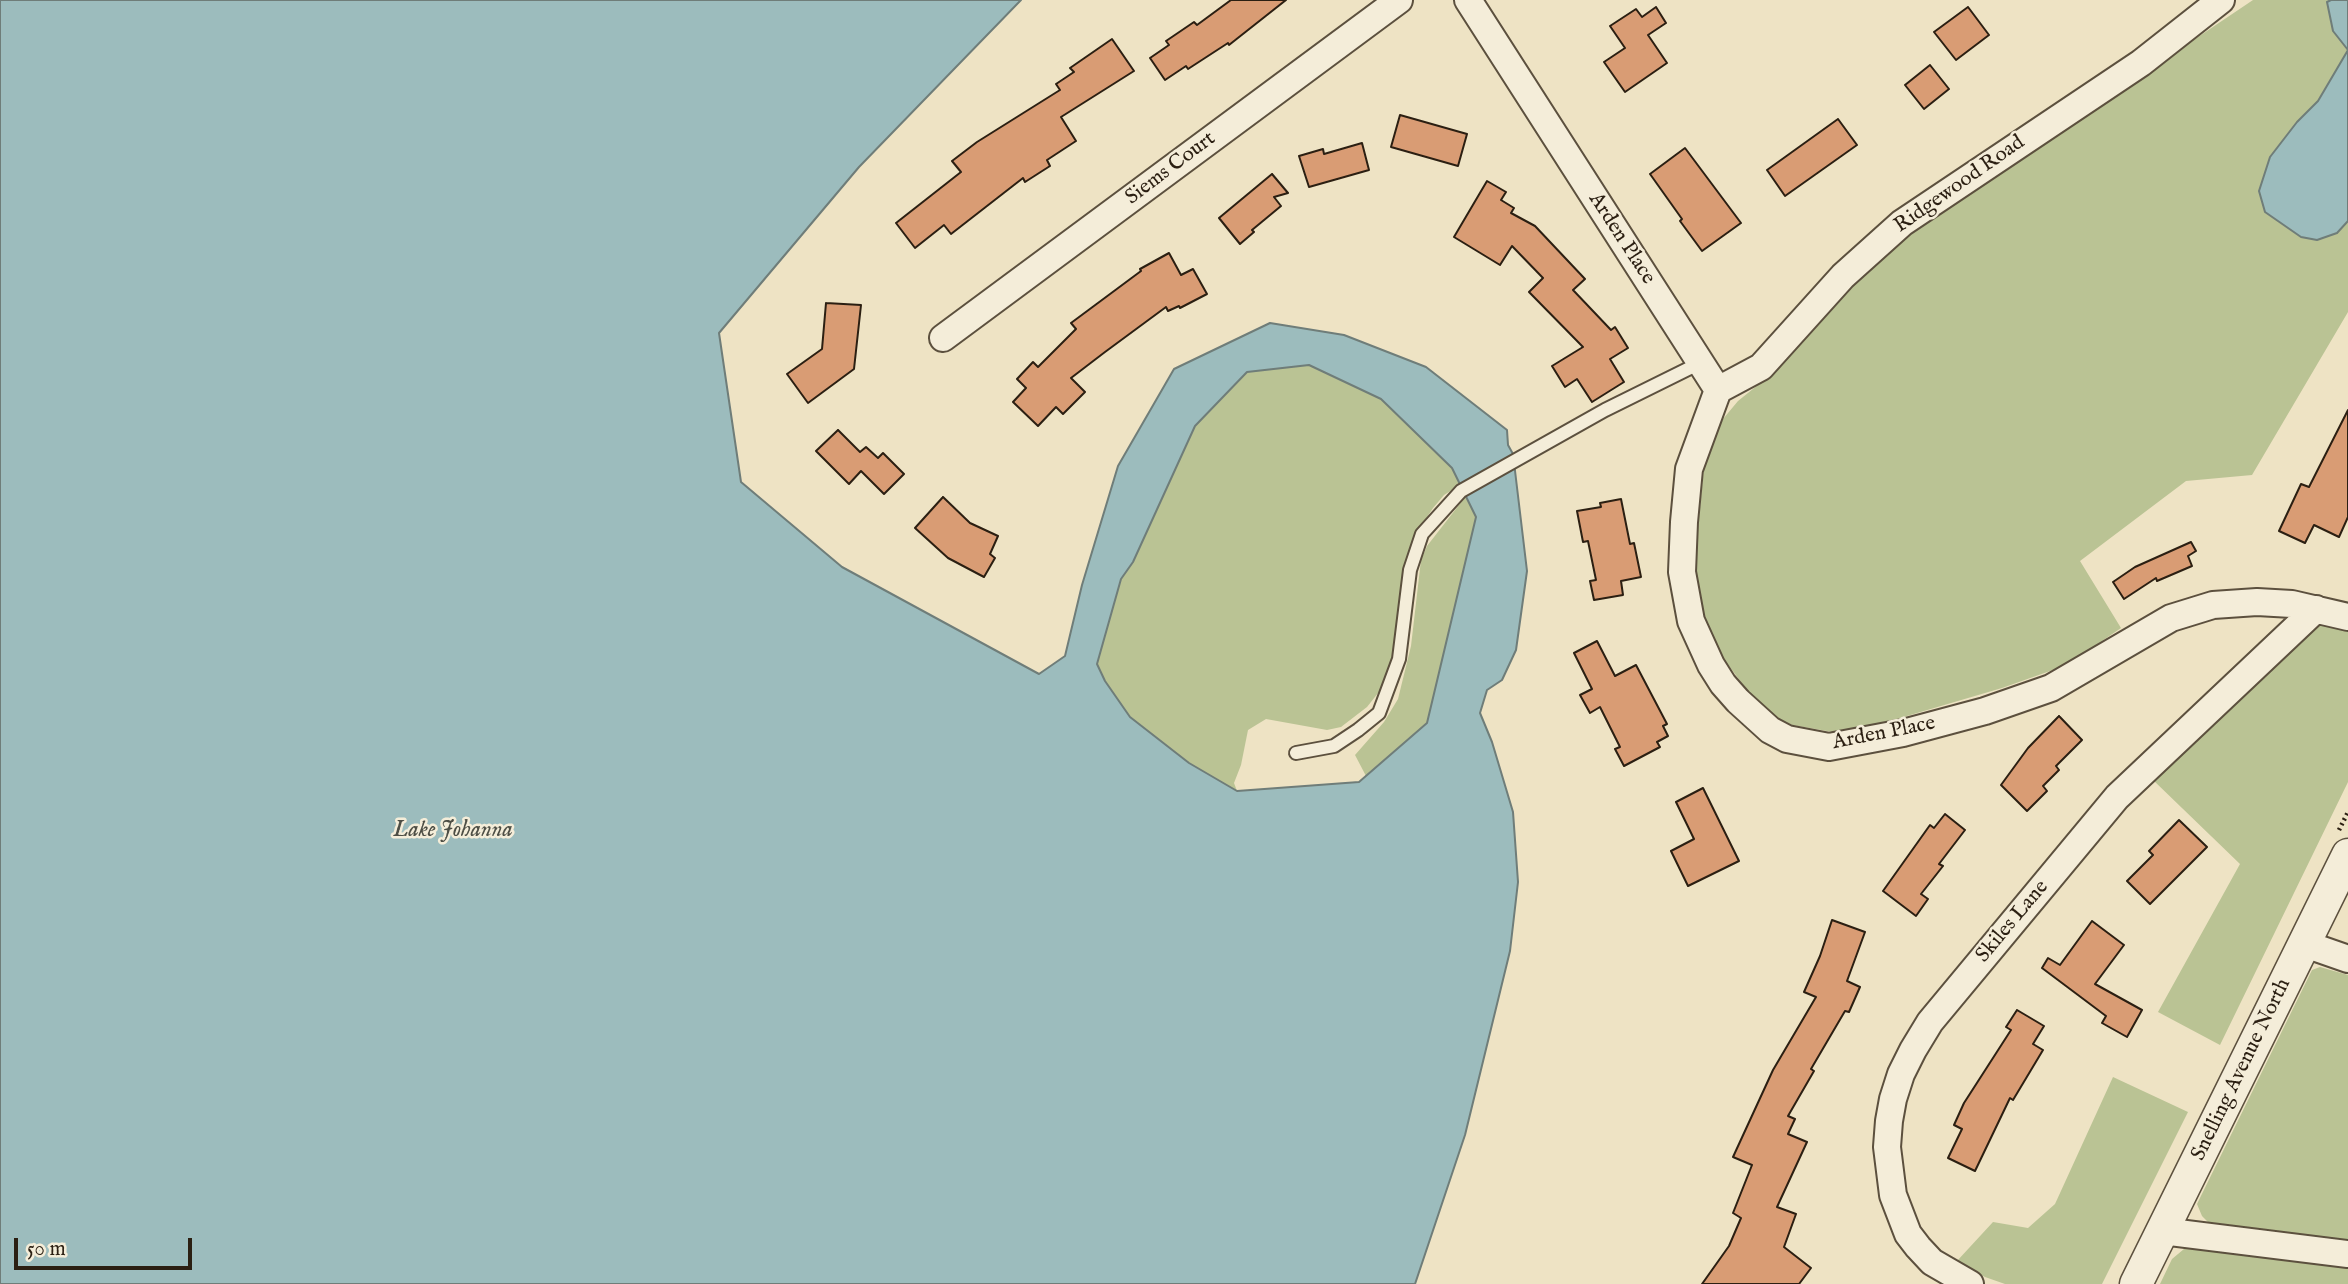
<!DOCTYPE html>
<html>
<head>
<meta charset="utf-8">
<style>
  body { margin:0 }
  #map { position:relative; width:2348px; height:1284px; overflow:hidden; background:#eee3c4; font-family:"IM FELL English",serif }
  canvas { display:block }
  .scale { position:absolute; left:14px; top:1238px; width:178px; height:32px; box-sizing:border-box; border:4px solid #2b1f12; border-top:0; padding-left:9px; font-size:21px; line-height:24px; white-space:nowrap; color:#2b1f12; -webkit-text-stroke:5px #f4edd9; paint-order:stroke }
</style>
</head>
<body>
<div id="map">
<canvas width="2348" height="1284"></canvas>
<div class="scale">50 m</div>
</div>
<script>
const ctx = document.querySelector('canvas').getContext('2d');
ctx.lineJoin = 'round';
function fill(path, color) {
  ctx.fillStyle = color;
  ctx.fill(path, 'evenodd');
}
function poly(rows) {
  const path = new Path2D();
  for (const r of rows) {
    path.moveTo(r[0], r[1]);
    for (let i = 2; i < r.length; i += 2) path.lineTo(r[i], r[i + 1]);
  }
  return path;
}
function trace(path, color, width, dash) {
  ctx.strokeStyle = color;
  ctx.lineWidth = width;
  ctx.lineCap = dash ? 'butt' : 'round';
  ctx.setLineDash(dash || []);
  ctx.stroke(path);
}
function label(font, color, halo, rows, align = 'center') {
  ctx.font = font + ' "IM FELL English",serif';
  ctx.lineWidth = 5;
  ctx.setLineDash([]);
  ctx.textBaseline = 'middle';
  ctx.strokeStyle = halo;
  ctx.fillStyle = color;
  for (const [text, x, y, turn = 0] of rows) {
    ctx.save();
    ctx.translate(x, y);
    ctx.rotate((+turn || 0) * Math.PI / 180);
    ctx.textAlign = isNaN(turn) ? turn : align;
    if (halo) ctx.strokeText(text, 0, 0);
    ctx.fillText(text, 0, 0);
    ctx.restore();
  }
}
const green = poly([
  [2253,0,2331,0,2327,3,2333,31,2348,50,2318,101,2297,122,2317,240,2337,233,2348,221,2348,312,2252,475,2186,481,2080,561,2121,628,2067,665,2002,688,1873,726,1833,732,1792,725,1770,715,1747,690,1717,650,1699,607,1694,567,1705,457,1723,419,1738,401,1779,368,1830,307,1887,250,1923,222],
  [1309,365,1381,399,1452,468,1460,485,1444,495,1433,508,1419,529,1406,561,1400,598,1396,647,1386,683,1367,707,1341,727,1327,730,1266,719,1248,730,1241,765,1234,783,1237,791,1189,763,1130,717,1105,681,1097,664,1121,579,1133,562,1195,426,1247,372],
  [1466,496,1476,516,1427,723,1366,776,1355,755,1384,722,1398,699,1411,646,1421,560,1427,546],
  [2321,625,2348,631,2348,782,2220,1045,2158,1012,2240,864,2153,780,2309,630],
  [2320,967,2348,975,2348,1240,2208,1222,2202,1216,2197,1204,2312,970],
  [2113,1077,2188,1112,2102,1284,2005,1284,1985,1277,1957,1261,1993,1222,2028,1228,2055,1204],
  [2196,1248,2348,1268,2348,1284,2160,1284,2172,1259,2184,1249]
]);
const water = poly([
  [0,0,1021,0,859,167,719,333,741,482,842,567,1039,674,1065,656,1082,585,1118,466,1174,369,1270,323,1344,335,1426,367,1507,430,1508,445,1513,454,1527,571,1516,650,1502,680,1487,690,1480,713,1492,742,1513,812,1518,882,1510,951,1465,1135,1415,1284,0,1284,0,0],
  [1309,365,1381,399,1452,468,1476,517,1427,723,1359,782,1237,791,1189,763,1130,717,1105,681,1097,664,1121,579,1133,562,1195,426,1247,372,1309,365],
  [2331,0,2348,0,2348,221,2337,233,2317,240,2301,237,2265,212,2259,191,2270,157,2297,122,2318,101,2348,50,2333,31,2327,2,2331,0]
]);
const building = poly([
  [1231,0,1286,0,1229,45,1228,43,1188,69,1186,66,1165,80,1150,58,1169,45,1166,41,1194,22,1197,25,1231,0],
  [1656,7,1666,23,1648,35,1667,63,1625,92,1604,62,1625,48,1610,26,1636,9,1642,17,1656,7],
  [1968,7,1989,35,1956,60,1934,32,1968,7],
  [1112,39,1134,71,1061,117,1076,141,1047,160,1050,166,1025,182,1023,178,951,234,944,225,915,248,896,223,961,172,952,161,977,142,1060,90,1056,84,1074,72,1070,68,1112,39],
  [1930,65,1949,89,1924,109,1905,85,1930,65],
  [1400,115,1467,134,1458,166,1391,147,1400,115],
  [1838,119,1857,145,1785,196,1767,170,1838,119],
  [1362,143,1369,170,1309,187,1299,156,1323,149,1324,154,1362,143],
  [1685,148,1741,223,1702,251,1680,221,1682,219,1650,174,1685,148],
  [1272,174,1288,193,1274,197,1281,206,1252,230,1254,232,1240,244,1219,218,1272,174],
  [1487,181,1506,192,1501,200,1514,208,1511,213,1535,226,1585,279,1573,290,1611,330,1615,327,1628,348,1610,359,1624,382,1592,402,1577,379,1565,387,1552,366,1583,347,1529,292,1543,278,1512,246,1500,265,1454,237,1487,181],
  [1169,253,1181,275,1193,269,1207,294,1180,308,1179,306,1168,311,1166,307,1105,352,1071,378,1085,392,1063,414,1056,407,1038,426,1013,402,1026,388,1017,379,1033,362,1038,367,1076,329,1071,323,1141,271,1140,269,1169,253],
  [826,303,861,305,854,369,808,403,787,374,822,349,826,303],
  [2348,410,2348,517,2339,537,2314,525,2305,543,2279,531,2301,484,2309,487,2348,410],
  [838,430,860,452,866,447,878,458,883,453,904,474,884,494,861,471,849,484,816,451,838,430],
  [943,497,970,523,998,536,990,554,995,558,984,577,948,558,915,528,943,497],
  [1621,499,1630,544,1634,543,1641,577,1621,581,1623,595,1594,600,1590,581,1596,580,1588,541,1583,542,1577,511,1601,507,1600,503,1621,499],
  [2191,542,2196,551,2188,556,2192,566,2157,581,2156,578,2124,599,2113,582,2135,567,2191,542],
  [1597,641,1615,676,1636,665,1667,724,1663,726,1668,736,1657,742,1660,747,1624,766,1615,749,1620,747,1600,707,1590,713,1580,695,1592,689,1574,653,1597,641],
  [2059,716,2082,740,2056,766,2059,770,2043,786,2047,791,2027,811,2001,785,2028,748,2059,716],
  [1703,788,1739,861,1688,886,1671,851,1694,839,1676,802,1703,788],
  [1945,814,1965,830,1939,864,1943,866,1921,894,1928,899,1916,916,1883,891,1930,825,1934,828,1945,814],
  [2179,820,2207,847,2150,904,2127,881,2153,855,2149,851,2179,820],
  [1832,920,1865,932,1847,981,1860,987,1849,1012,1845,1011,1811,1069,1814,1071,1788,1116,1795,1119,1788,1134,1807,1142,1777,1207,1796,1214,1784,1247,1811,1268,1799,1284,1702,1284,1729,1246,1741,1218,1733,1213,1752,1165,1733,1157,1773,1070,1816,997,1804,992,1820,956,1832,920],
  [2092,921,2124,945,2095,984,2142,1010,2127,1037,2102,1023,2106,1016,2042,968,2048,958,2060,965,2092,921],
  [2017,1010,2044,1026,2033,1044,2043,1050,2013,1100,2010,1098,1975,1171,1948,1158,1962,1129,1954,1125,1964,1103,2011,1030,2006,1027,2017,1010]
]);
const path = poly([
  [2339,830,2348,812]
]);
const service = poly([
  [1296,753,1334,746,1358,730,1379,713,1399,659,1410,570,1422,534,1461,491,1605,410,1700,363]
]);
const minor = poly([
  [1468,0,1718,390,1689,469,1684,522,1682,572,1691,621,1711,665,1723,684,1738,701,1770,730,1787,739,1829,747,1903,733,1985,711,2051,688,2171,618,2213,605,2257,602,2292,604,2348,617],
  [943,338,1399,0],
  [1718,390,1761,367,1843,276,1902,223,2141,63,2221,0],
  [2305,944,2348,959],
  [2162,1231,2348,1254],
  [1970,1284,1932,1262,1918,1247,1908,1234,1893,1195,1887,1147,1889,1121,1893,1099,1901,1074,1913,1050,1930,1022,2117,797,2316,609]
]);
const tertiary = poly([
  [2136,1284,2348,855]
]);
const streetNames = [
  ["Siems Court",1171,169,-37],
  ["Ridgewood Road",1960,185,-35],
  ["Arden Place",1621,239,57],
  ["Arden Place",1884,734,-11],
  ["Skiles Lane",2013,922,-50],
  ["Snelling Avenue North",2242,1070,-64]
];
const waterNames = [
  ["Lake Johanna",453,831]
];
fill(green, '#bac394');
fill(water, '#9cbcbd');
trace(water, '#6f7d79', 2);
fill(building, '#d99c74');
trace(building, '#2b1f12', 2);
trace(service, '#5c503e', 16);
trace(minor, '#5c503e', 30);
trace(tertiary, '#5c503e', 35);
trace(path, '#2b1f12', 4.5, [2, 3.5]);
trace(service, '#f4edd9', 12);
trace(minor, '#f4edd9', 26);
trace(tertiary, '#f4edd9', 32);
label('21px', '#2b1f12', '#f4edd9', streetNames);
label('italic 23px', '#4d4e45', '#f4edd9', waterNames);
</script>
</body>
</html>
